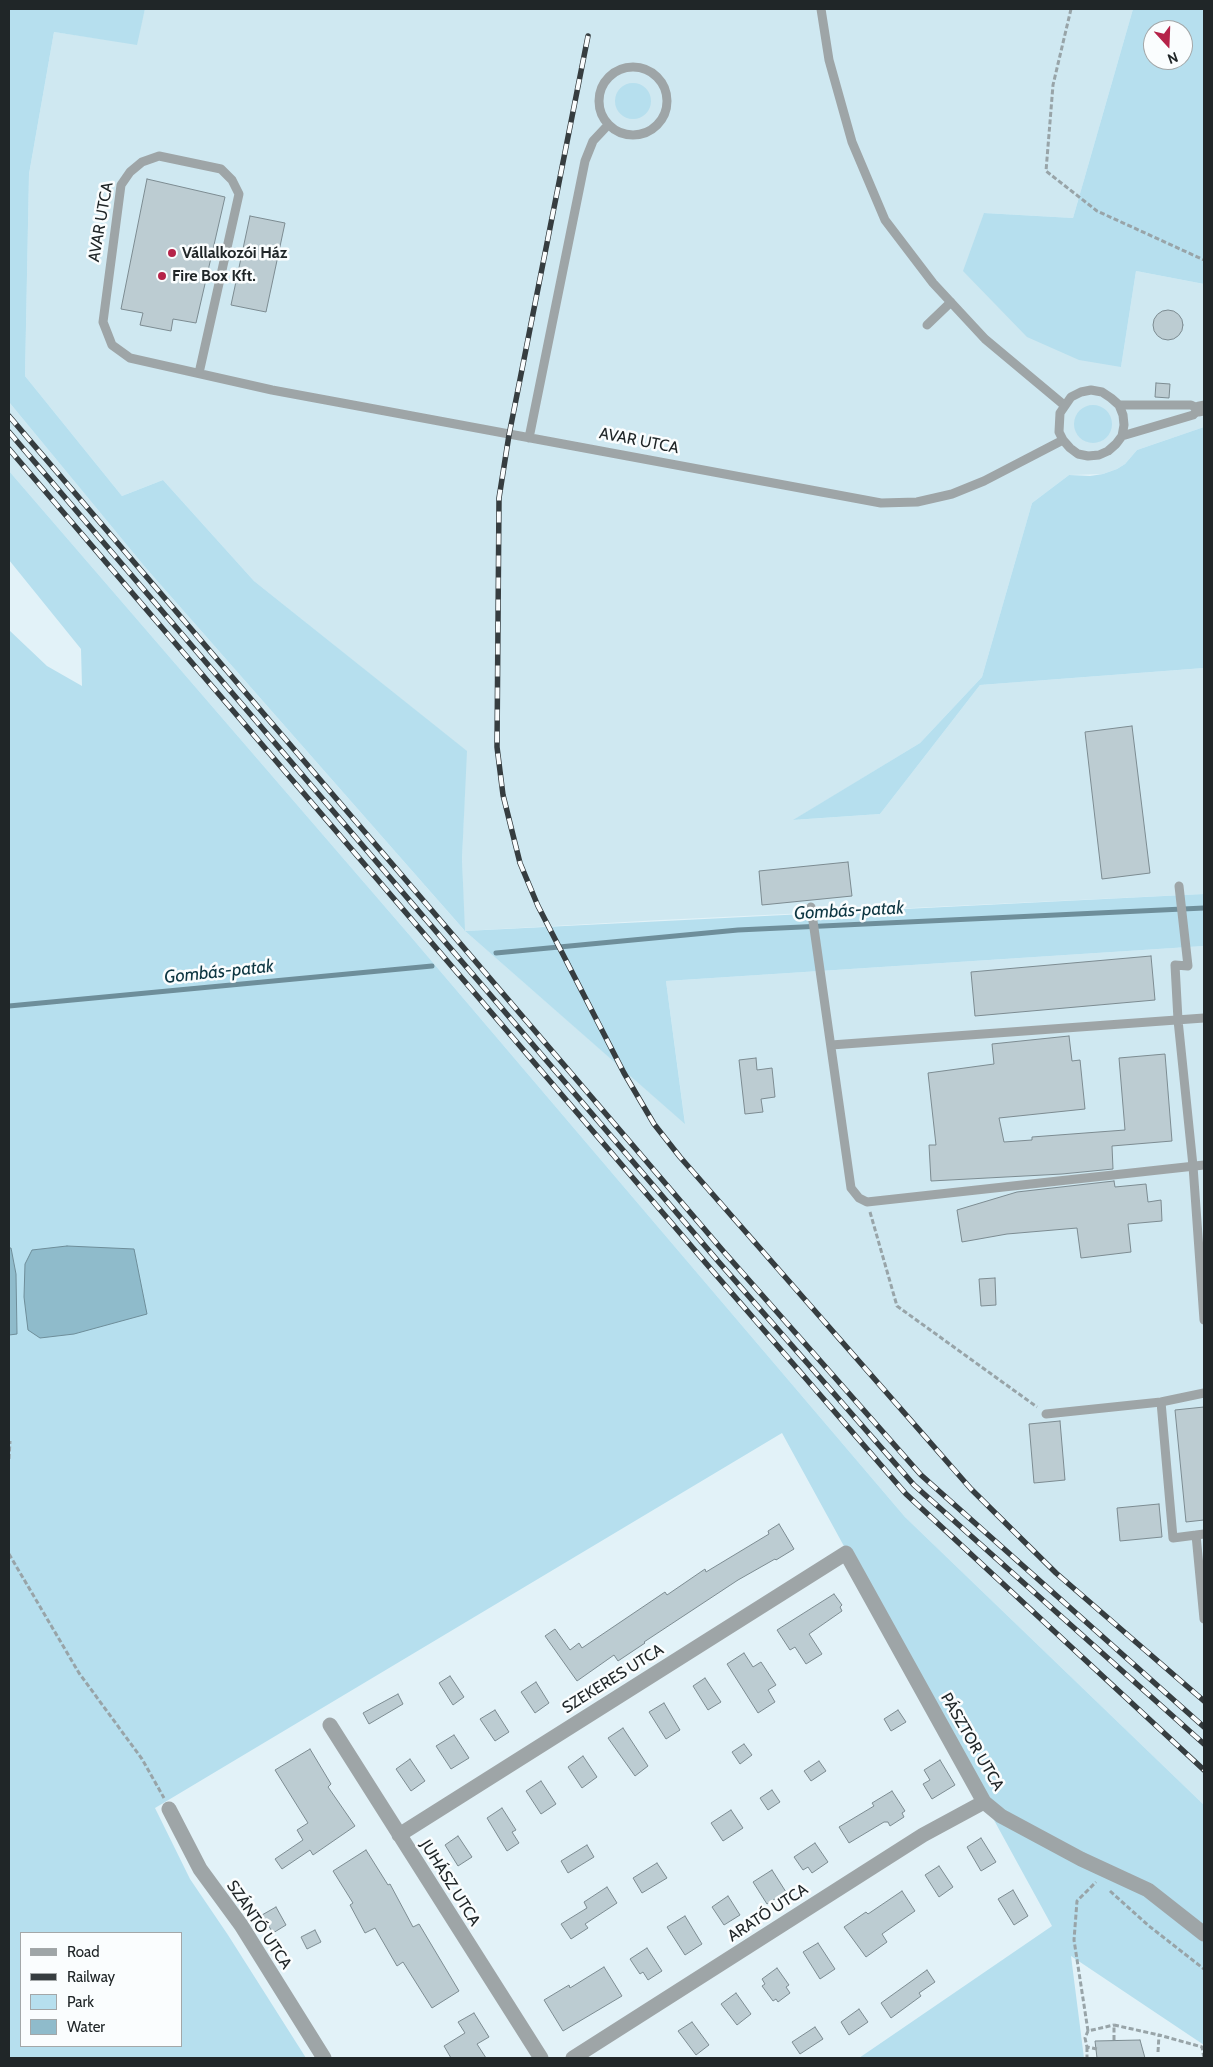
<!DOCTYPE html>
<html>
<head>
<meta charset="utf-8">
<style>
  body { margin:0 }
  #map { position:relative; width:1213px; height:2067px; overflow:hidden; background:#e2f2f8; font-family:Cabin,sans-serif }
  canvas { display:block }
  .frame { position:absolute; inset:0; border:10px solid #202628; pointer-events:none }
  .legend { position:absolute; left:20px; top:1932px; width:162px; height:115px; box-sizing:border-box; background:#fafdfe; border:1px solid #a3a7a8; margin:0; padding:6px 9px; list-style:none; font-size:15px; color:#202628 }
  .legend li { display:flex; align-items:center; gap:10px; height:25px }
  .legend b { width:25px; border:1px solid #a3a7a8 }
  .north { position:absolute; left:1143px; top:20px; width:50px; height:50px; box-sizing:border-box; background:#fafdfe; border:1px solid #a3a7a8; border-radius:50%; rotate:160deg; font-size:14px; font-weight:700; line-height:20px; text-align:center; color:#202628 }
  .north::after { content:''; display:block; margin:auto; width:18px; height:22px; background:#b52349; clip-path:polygon(50% 0,100% 100%,50% 72%,0 100%) }
</style>
</head>
<body>
<div id="map">
<canvas width="1213" height="2067"></canvas>
<div class="frame"></div>
<ul class="legend">
<li><b style="height:6px;background:#9ea5a7"></b>Road</li>
<li><b style="height:6px;background:#363d40"></b>Railway</li>
<li><b style="height:14px;background:#b6dfee"></b>Park</li>
<li><b style="height:14px;background:#8fbbcb"></b>Water</li>
</ul>
<div class="north">N</div>
</div>
<script>
const ctx = document.querySelector('canvas').getContext('2d');
ctx.lineJoin = 'round';
function fill(path, color) {
  ctx.fillStyle = color;
  ctx.fill(path, 'evenodd');
}
function poly(rows) {
  const path = new Path2D();
  for (const r of rows) {
    if (r.length === 3) {
      path.moveTo(r[0] + r[2], r[1]);
      path.arc(r[0], r[1], r[2], 0, 2 * Math.PI);
      continue;
    }
    path.moveTo(r[0], r[1]);
    for (let i = 2; i < r.length; i += 2) path.lineTo(r[i], r[i + 1]);
  }
  return path;
}
function trace(path, color, width, dash) {
  ctx.strokeStyle = color;
  ctx.lineWidth = width;
  ctx.lineCap = dash ? 'butt' : 'round';
  ctx.setLineDash(dash || []);
  ctx.stroke(path);
}
function label(font, color, halo, rows, align = 'center') {
  ctx.font = font + ' Cabin,sans-serif';
  ctx.lineWidth = 5;
  ctx.setLineDash([]);
  ctx.textBaseline = 'middle';
  ctx.strokeStyle = halo;
  ctx.fillStyle = color;
  for (const [text, x, y, turn = 0] of rows) {
    ctx.save();
    ctx.translate(x, y);
    ctx.rotate((+turn || 0) * Math.PI / 180);
    ctx.textAlign = isNaN(turn) ? turn : align;
    if (halo) ctx.strokeText(text, 0, 0);
    ctx.fillText(text, 0, 0);
    ctx.restore();
  }
}
const built = poly([
  [145,9,1133,9,1073,218,984,213,1121,367,1136,271,1204,284,1204,427,1137,450,1125,464,1117,469,1103,474,1069,475,1032,503,982,677,920,743,794,820,880,814,980,685,1204,668,1204,894,660,920,465,931,685,1123,666,981,1204,946,1204,1805,905,1517,412,938,9,471,9,402,145,567,464,930,462,859,466,751,254,581,163,480,122,496,25,376,29,174,54,32,136,44]
]);
const green = poly([
  [9,9,145,9,137,45,54,32,29,174,25,376,122,496,163,480,254,581,467,751,462,859,465,931,1204,894,1204,946,666,981,685,1124,465,931,145,567,9,402],
  [1133,9,1204,9,1204,284,1136,271,1121,367,1079,360,1027,337,963,271,984,213,1073,218],
  [1153,30,1183,30,1183,60,1153,60],
  [633,101,18],
  [1093,424,19],
  [1204,427,1204,668,980,685,880,814,793,820,920,743,982,677,1032,503,1069,475,1090,476,1103,474,1117,469,1125,464,1137,450],
  [9,471,412,938,905,1517,1204,1805,1204,2045,1071,1956,1084,2058,859,2058,1052,1926,782,1433,155,1808,190,1879,228,1935,306,2058,9,2058,9,1335,17,1333,16,1274,11,1248,9,1248,9,630,47,666,82,686,81,649,9,560],
  [21,1933,181,1933,181,2046,21,2046]
]);
const water = poly([
  [67,1246,134,1249,147,1314,74,1334,40,1338,28,1330,24,1297,25,1264,32,1250,67,1246],
  [9,1248,11,1248,16,1274,17,1334,9,1335,9,1248]
]);
const stream = poly([
  [496,953,738,930,1204,908],
  [9,1006,432,966]
]);
const building = poly([
  [147,179,225,197,196,323,173,319,171,331,140,325,143,313,121,309,147,179],
  [250,216,285,223,266,312,231,305,250,216],
  [1168,325,15],
  [1156,383,1170,384,1169,398,1155,397,1156,383],
  [1132,726,1150,873,1102,879,1085,732,1132,726],
  [848,862,852,896,762,905,759,871,848,862],
  [1151,956,1155,1000,975,1016,971,972,1151,956],
  [1069,1036,1072,1061,1080,1060,1085,1109,999,1118,1004,1142,1032,1140,1032,1137,1125,1130,1119,1058,1165,1054,1172,1141,1112,1146,1113,1169,1062,1174,931,1181,929,1145,936,1145,928,1073,994,1064,992,1044,1069,1036],
  [756,1058,757,1070,772,1068,775,1097,761,1099,763,1112,745,1114,739,1060,756,1058],
  [1114,1181,1115,1187,1146,1184,1148,1202,1161,1200,1162,1221,1128,1224,1131,1252,1081,1258,1077,1228,1007,1234,962,1242,957,1210,1017,1192,1114,1181],
  [995,1278,996,1305,981,1306,979,1279,995,1278],
  [1204,1407,1204,1520,1186,1522,1175,1410,1204,1407],
  [1060,1421,1065,1480,1034,1483,1029,1424,1060,1421],
  [1159,1504,1162,1537,1120,1541,1117,1508,1159,1504],
  [779,1524,794,1549,776,1560,775,1559,738,1580,644,1642,645,1643,618,1661,614,1655,577,1681,545,1636,555,1629,570,1650,579,1643,582,1648,665,1592,667,1595,705,1569,706,1572,769,1534,768,1531,779,1524],
  [834,1594,842,1605,840,1607,842,1611,809,1634,822,1654,806,1664,795,1647,790,1650,777,1630,834,1594],
  [744,1653,753,1667,761,1662,776,1685,768,1690,775,1702,758,1713,727,1664,744,1653],
  [450,1676,464,1697,453,1705,439,1683,450,1676],
  [705,1678,721,1702,708,1710,693,1686,705,1678],
  [536,1682,549,1703,535,1713,521,1692,536,1682],
  [398,1694,403,1704,369,1724,363,1713,398,1694],
  [664,1703,680,1730,666,1739,649,1712,664,1703],
  [495,1710,509,1732,495,1741,480,1719,495,1710],
  [898,1710,906,1722,891,1731,884,1719,898,1710],
  [623,1728,648,1766,635,1776,608,1738,623,1728],
  [454,1735,469,1758,451,1769,436,1746,454,1735],
  [744,1744,752,1755,740,1764,732,1752,744,1744],
  [310,1749,331,1784,328,1787,355,1826,313,1855,310,1850,282,1869,275,1859,303,1840,297,1830,308,1823,275,1770,310,1749],
  [583,1756,597,1777,582,1788,568,1767,583,1756],
  [410,1759,425,1781,411,1791,396,1769,410,1759],
  [940,1760,955,1785,932,1799,923,1784,930,1780,924,1770,940,1760],
  [819,1761,826,1771,811,1781,804,1771,819,1761],
  [541,1781,556,1804,541,1814,526,1791,541,1781],
  [772,1790,780,1802,768,1810,760,1798,772,1790],
  [892,1791,905,1811,902,1813,904,1817,890,1826,888,1822,884,1822,849,1843,839,1827,874,1806,872,1803,892,1791],
  [502,1808,516,1830,512,1832,519,1843,507,1851,487,1818,502,1808],
  [731,1810,743,1828,723,1841,711,1823,731,1810],
  [458,1836,472,1857,458,1866,445,1845,458,1836],
  [981,1838,996,1862,981,1871,967,1847,981,1838],
  [815,1843,828,1862,812,1873,808,1867,803,1870,794,1857,815,1843],
  [587,1845,594,1857,568,1873,561,1861,587,1845],
  [366,1850,388,1885,390,1884,413,1927,419,1924,459,1991,432,2008,403,1962,397,1966,375,1928,365,1933,350,1905,353,1903,333,1871,366,1850],
  [657,1863,667,1878,642,1893,633,1878,657,1863],
  [939,1866,953,1887,939,1897,925,1875,939,1866],
  [772,1870,786,1892,767,1904,753,1882,772,1870],
  [607,1887,617,1903,585,1924,588,1928,571,1939,561,1924,587,1908,584,1902,607,1887],
  [1013,1890,1028,1916,1014,1925,998,1899,1013,1890],
  [902,1891,915,1911,882,1934,887,1942,866,1957,844,1927,866,1912,868,1914,902,1891],
  [728,1896,740,1915,724,1925,712,1907,728,1896],
  [276,1907,286,1925,273,1933,262,1915,276,1907],
  [685,1916,702,1944,685,1955,667,1927,685,1916],
  [315,1930,321,1942,307,1949,301,1937,315,1930],
  [818,1943,835,1969,820,1979,803,1952,818,1943],
  [647,1948,662,1971,648,1980,643,1972,640,1974,630,1959,647,1948],
  [604,1967,622,1996,563,2031,544,2000,569,1985,570,1988,604,1967],
  [777,1968,789,1985,786,1987,790,1993,778,2002,776,1999,773,2001,762,1986,765,1984,762,1979,777,1968],
  [927,1970,935,1982,919,1993,921,1996,891,2018,881,2003,927,1970],
  [736,1993,751,2014,737,2025,721,2004,736,1993],
  [859,2009,868,2022,849,2035,841,2022,859,2009],
  [474,2013,489,2037,477,2044,486,2058,451,2058,444,2046,465,2033,458,2022,474,2013],
  [692,2022,709,2045,696,2055,678,2031,692,2022],
  [815,2027,823,2039,800,2054,792,2042,815,2027],
  [1140,2040,1145,2058,1097,2058,1095,2041,1140,2040]
]);
const path = poly([
  [1071,9,1053,85,1046,171,1097,211,1204,260],
  [870,1212,897,1306,1037,1407],
  [9,1459,10,1441],
  [9,1554,79,1673,142,1759,164,1798],
  [1110,1891,1149,1926,1204,1969],
  [1088,2031,1074,1940,1077,1901,1096,1882],
  [1114,2040,1114,2025,1159,2035],
  [1087,2047,1087,2058],
  [1097,2049,1087,2047,1085,2038,1088,2031,1114,2025],
  [1158,2052,1159,2035,1202,2047,1204,2058]
]);
const lane = poly([
  [821,9,829,60,852,142,885,220,933,283,985,339,1064,405],
  [633,101,34],
  [927,325,951,302],
  [199,373,239,194,232,180,221,169,159,156,142,162,130,172,121,185,103,322,112,345,130,358,272,390,881,503,917,502,952,494,984,481,1063,440],
  [1119,405,1123,415,1124,425,1122,436,1116,444,1108,451,1099,455,1088,456,1078,454,1070,448,1063,440,1059,432,1060,413,1071,397,1081,392,1091,390,1102,392,1111,398,1119,405,1191,405,1199,409,1193,415,1122,436],
  [529,438,585,161,593,141,608,125],
  [1179,886,1188,966,1175,965,1178,1020,1193,1166,1204,1320],
  [811,907,851,1188,859,1198,867,1202,1204,1165],
  [831,1045,1204,1018],
  [1161,1402,1173,1538,1204,1534],
  [1046,1414,1161,1402,1204,1393],
  [1196,1535,1204,1619]
]);
const street = poly([
  [1199,409,1204,408],
  [330,1725,541,2058],
  [169,1809,200,1869,241,1925,324,2058],
  [399,1835,846,1553,984,1802,1001,1816,1081,1859,1148,1890,1204,1934],
  [573,2058,923,1835,984,1802]
]);
const rail = poly([
  [588,36,509,435,499,498,497,747,503,795,520,863,538,906,624,1073,654,1124,680,1157,971,1489,1056,1573,1204,1701],
  [9,416,724,1252,921,1475,1204,1727],
  [9,432,717,1260,914,1485,1204,1744],
  [9,449,710,1268,906,1494,1204,1770]
]);
const markers = [
  [172,253,5,"#b52349"],
  [162,276,5,"#b52349"]
];
const streetNames = [
  ["AVAR UTCA",101,222,-80],
  ["AVAR UTCA",639,441,11],
  ["SZEKERES UTCA",613,1679,-32],
  ["PÁSZTOR UTCA",972,1742,60],
  ["JUHÁSZ UTCA",450,1883,58],
  ["ARATÓ UTCA",768,1913,-33],
  ["SZÁNTÓ UTCA",259,1925,56]
];
const poiNames = [
  ["Vállalkozói Ház",182,253],
  ["Fire Box Kft.",172,276]
];
const waterNames = [
  ["Gombás-patak",849,911,-3],
  ["Gombás-patak",219,972,-6]
];
fill(built, '#cfe8f1');
fill(green, '#b6dfee');
fill(water, '#8fbbcb');
trace(water, '#6e8e9a', 1);
trace(stream, '#6e8e9a', 5);
fill(building, '#bcccd2');
trace(building, '#7d8c92', 1);
trace(path, '#98a4a8', 3, [5, 2.5]);
trace(lane, '#9ea5a7', 9);
trace(street, '#9ea5a7', 15);
trace(rail, '#363d40', 5.5);
trace(rail, '#fafdfe', 4, [11]);
for (const [x, y, r, color] of markers) {
  const dot = new Path2D();
  dot.arc(x, y, r, 0, 2 * Math.PI);
  ctx.fillStyle = color;
  ctx.fill(dot);
  trace(dot, '#fafdfe', 2);
}
label('16px', '#202628', '#fafdfe', streetNames);
label('bold 16px', '#202628', '#fafdfe', poiNames, 'left');
label('italic 18px', '#0d3642', '#fafdfe', waterNames);
</script>
</body>
</html>
